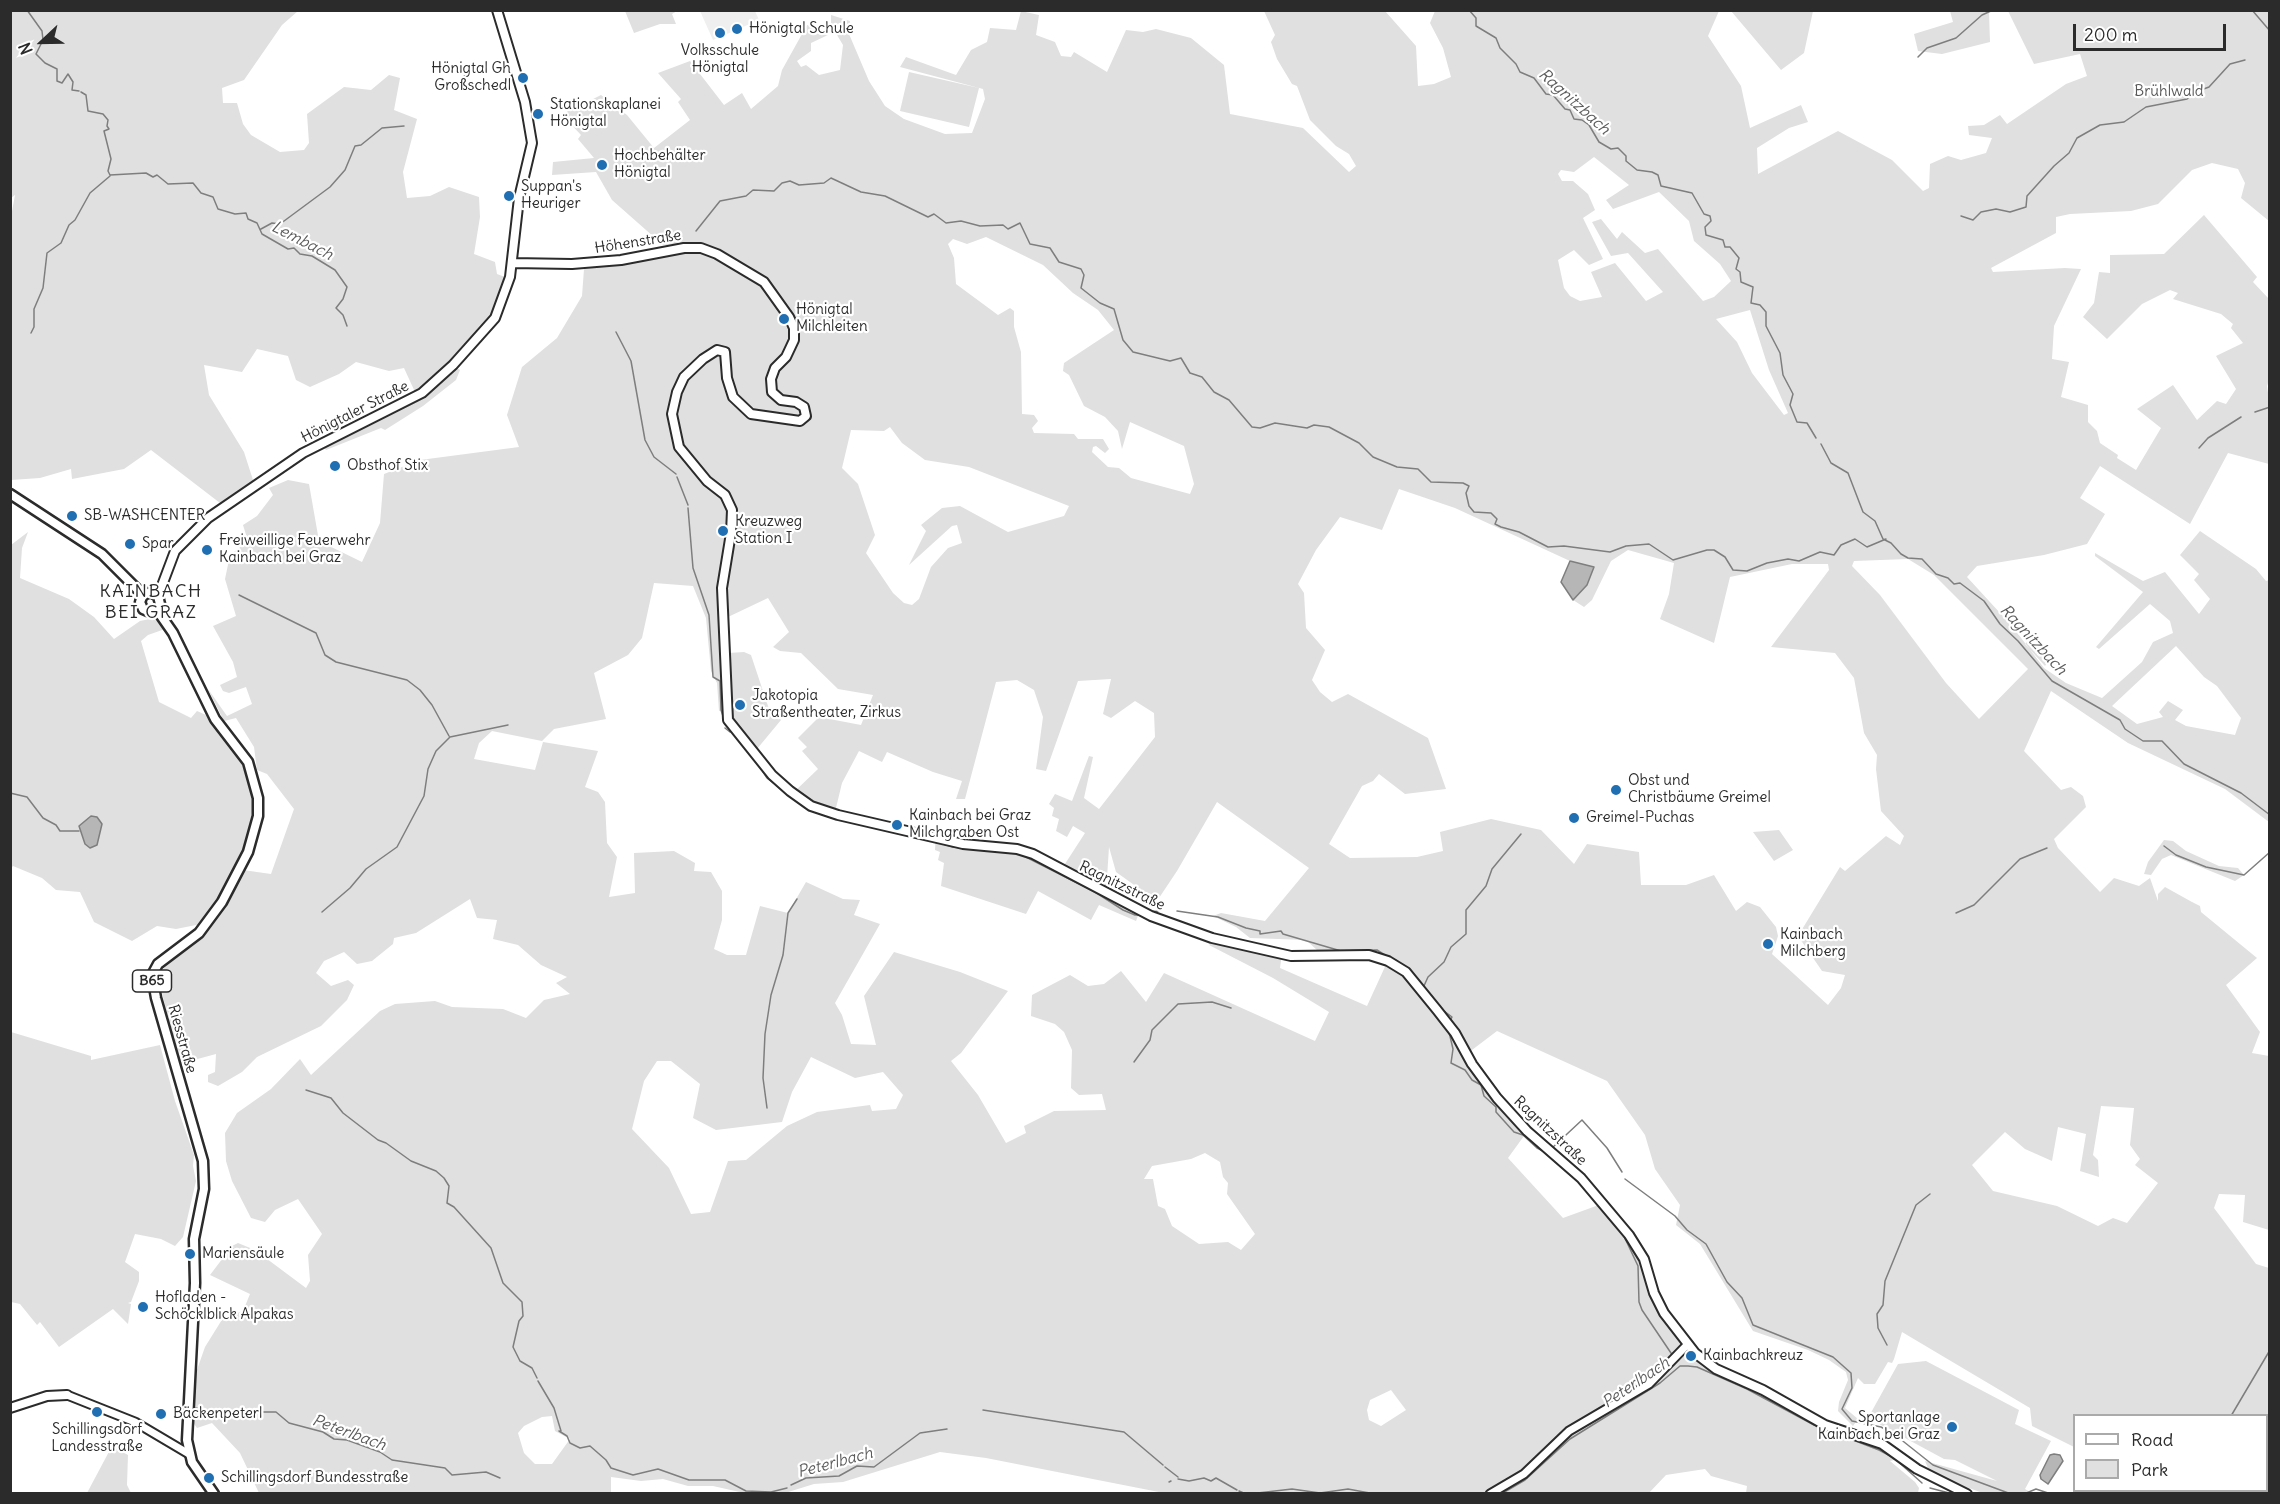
<!DOCTYPE html>
<html>
<head>
<meta charset="utf-8">
<style>
  body { margin:0 }
  #map { position:relative; width:2280px; height:1504px; overflow:hidden; background:#fff; font-family:Delius,sans-serif }
  canvas { display:block }
  .frame { position:absolute; inset:0; border:12px solid #2b2b2b; pointer-events:none }
  .legend { position:absolute; left:2073px; top:1414px; width:195px; height:78px; box-sizing:border-box; background:#fff; border:2px solid #aaa; margin:0; padding:8px 10px; list-style:none; font-size:18px; color:#2b2b2b }
  .legend li { display:flex; align-items:center; gap:12px; height:30px }
  .legend b { width:30px; border:2px solid #aaa }
  .north { position:absolute; left:12px; top:12px; width:60px; height:60px; -webkit-text-stroke:4px #fff; paint-order:stroke; rotate:248deg; font-size:16px; font-weight:700; line-height:24px; text-align:center; color:#2b2b2b }
  .north::after { content:''; display:block; margin:auto; width:21px; height:27px; background:#2b2b2b; clip-path:polygon(50% 0,100% 100%,50% 72%,0 100%) }
  .scale { position:absolute; left:2073px; top:24px; width:153px; height:27px; box-sizing:border-box; border:3px solid #2b2b2b; border-top:0; padding-left:8px; font-size:18px; line-height:21px; white-space:nowrap; color:#2b2b2b; -webkit-text-stroke:4px #fff; paint-order:stroke }
</style>
</head>
<body>
<div id="map">
<canvas width="2280" height="1504"></canvas>
<div class="frame"></div>
<ul class="legend">
<li><b style="height:8px;background:#fff"></b>Road</li>
<li><b style="height:16px;background:#e0e0e0"></b>Park</li>
</ul>
<div class="north">N</div>
<div class="scale">200 m</div>
</div>
<script>
const ctx = document.querySelector('canvas').getContext('2d');
ctx.lineJoin = 'round';
function fill(path, color) {
  ctx.fillStyle = color;
  ctx.fill(path, 'evenodd');
}
function poly(rows) {
  const path = new Path2D();
  for (const r of rows) {
    path.moveTo(r[0], r[1]);
    for (let i = 2; i < r.length; i += 2) path.lineTo(r[i], r[i + 1]);
  }
  return path;
}
function trace(path, color, width, dash) {
  ctx.strokeStyle = color;
  ctx.lineWidth = width;
  ctx.lineCap = dash ? 'butt' : 'round';
  ctx.setLineDash(dash || []);
  ctx.stroke(path);
}
function label(font, color, halo, rows, align = 'center') {
  ctx.font = font + ' Delius,sans-serif';
  ctx.lineWidth = 4.5;
  ctx.setLineDash([]);
  ctx.textBaseline = 'middle';
  ctx.strokeStyle = halo;
  ctx.fillStyle = color;
  for (const [text, x, y, turn = 0] of rows) {
    ctx.save();
    ctx.translate(x, y);
    ctx.rotate((+turn || 0) * Math.PI / 180);
    ctx.textAlign = isNaN(turn) ? turn : align;
    if (halo) ctx.strokeText(text, 0, 0);
    ctx.fillText(text, 0, 0);
    ctx.restore();
  }
}
const built = poly([
  [700,11,755,11,759,20,713,40]
]);
const green = poly([
  [11,11,298,11,282,25,244,80,222,88,223,103,237,103,243,124,251,135,280,152,304,150,309,143,307,114,344,87,371,90,389,75,400,78,394,110,417,119,403,172,407,198,430,196,449,187,479,197,480,217,474,254,495,262,497,274,505,277,492,317,468,346,429,383,415,392,404,368,389,371,356,362,339,374,310,387,296,380,288,356,257,349,242,372,204,365,209,395,244,452,253,480,220,503,151,450,124,469,72,479,71,469,40,478,11,480,10,222,15,195,11,198],
  [625,11,677,11,672,14,676,24,660,24,634,33],
  [1021,11,1039,15,1036,35,1055,42,1061,56,1071,57,1074,52,1107,72,1126,30,1143,32,1156,29,1191,38,1224,65,1230,114,1303,128,1349,172,1356,166,1349,154,1336,146,1310,120,1297,86,1292,84,1277,59,1271,42,1275,35,1264,11,1385,11,1416,46,1418,86,1434,84,1451,77,1443,48,1430,23,1435,11,1719,11,1708,36,1741,86,1750,128,1801,105,1808,122,1789,128,1757,148,1758,174,1838,131,1892,160,1923,191,1929,188,1930,164,1948,156,1961,160,1986,153,1992,138,1969,135,1968,126,1984,125,2000,115,2007,124,2066,84,2087,76,2080,54,2034,64,2008,11,2269,11,2269,221,2241,198,2245,183,2238,169,2212,163,2192,170,2158,204,2131,211,2070,214,2056,217,2056,233,1991,268,1993,272,2065,268,2081,269,2054,326,2052,359,2069,362,2061,397,2088,405,2088,422,2097,431,2100,443,2118,455,2117,458,2136,470,2161,428,2137,409,2173,385,2197,420,2217,401,2226,404,2236,389,2216,356,2243,343,2231,328,2233,324,2221,314,2173,299,2178,293,2170,290,2142,304,2107,339,2083,317,2094,303,2099,272,2110,273,2110,255,2164,254,2204,215,2257,277,2253,282,2269,299,2270,377,2267,386,2270,407,2269,464,2228,453,2190,524,2100,466,2080,498,2105,514,2087,544,2044,555,1977,566,1967,577,2012,626,2044,668,2066,683,2102,698,2142,662,2153,642,2173,633,2170,621,2150,604,2099,649,2096,647,2143,592,2095,556,2095,553,2143,581,2165,572,2199,614,2210,599,2194,580,2199,574,2180,555,2200,531,2256,569,2266,581,2269,580,2269,822,2225,789,2128,743,2051,691,2024,751,2061,790,2071,787,2083,796,2086,807,2054,839,2058,848,2100,892,2114,878,2139,886,2150,878,2158,901,2158,894,2165,887,2192,902,2200,906,2201,912,2257,958,2226,985,2260,1032,2252,1053,2269,1056,2269,1230,2243,1222,2245,1195,2219,1194,2214,1208,2256,1264,2269,1268,2269,1493,2194,1493,2195,1490,2266,1490,2266,1416,2074,1416,2074,1447,2032,1426,2030,1408,1902,1332,1894,1359,1892,1363,1888,1362,1875,1384,1864,1384,1858,1378,1845,1408,1858,1419,1853,1426,1838,1411,1839,1402,1848,1380,1846,1372,1829,1360,1808,1350,1753,1331,1700,1244,1676,1225,1680,1205,1655,1169,1645,1135,1607,1081,1497,1031,1468,1053,1502,1101,1529,1129,1508,1158,1563,1218,1607,1202,1632,1233,1641,1259,1680,1341,1680,1346,1652,1383,1688,1353,1703,1367,1772,1398,1820,1426,1879,1447,1899,1459,1890,1461,1915,1482,1919,1488,1918,1493,1746,1493,1747,1486,1711,1476,1705,1469,1666,1475,1648,1494,1169,1494,986,1458,940,1452,843,1482,814,1484,785,1493,744,1493,713,1486,688,1486,663,1479,641,1481,611,1477,611,1494,259,1493,240,1453,212,1423,197,1428,192,1421,192,1384,205,1347,223,1318,243,1311,250,1294,210,1275,232,1246,238,1243,255,1250,306,1288,310,1281,308,1255,322,1234,298,1199,275,1210,265,1222,251,1218,232,1181,226,1161,225,1133,237,1113,271,1089,300,1059,311,1075,380,1011,395,1004,435,1001,452,1007,503,1009,526,1018,544,1000,570,994,556,983,567,977,541,965,518,945,493,939,497,920,477,918,470,899,416,933,394,938,393,944,372,961,357,964,344,952,324,961,316,973,331,986,348,980,354,985,347,1000,321,1026,257,1057,242,1072,218,1086,208,1082,208,1075,215,1072,216,1054,179,1064,158,976,171,959,207,930,243,870,271,874,294,809,267,774,257,770,254,747,236,718,224,721,208,689,227,716,252,704,246,687,229,693,223,691,220,685,237,677,233,662,213,626,236,616,225,579,230,555,248,541,243,525,257,516,273,495,269,488,288,480,309,484,319,541,362,562,380,523,384,474,420,460,519,447,507,415,522,367,557,338,582,296,584,269,683,252,707,252,754,279,720,251,689,244,663,245,612,200,596,172,552,175,553,162,594,158,578,139,581,135,564,117,570,107,579,106,601,95,627,115,654,148,690,120,678,102,681,99,658,73,690,61,724,105,742,93,751,109,778,86,782,70,807,25,812,26,812,32,828,35,811,43,811,51,797,61,801,67,806,65,819,75,840,70,843,45,831,25,831,15,850,21,849,34,869,81,885,106,904,119,945,134,972,133,985,99,983,89,900,67,906,57,956,75,971,50,987,42,990,28,1016,30],
  [1594,157,1629,185,1606,200,1613,209,1659,192,1689,221,1694,241,1720,264,1731,281,1714,297,1703,301,1658,249,1645,253,1622,232,1617,239,1601,219,1592,222,1611,256,1628,253,1663,292,1646,301,1615,263,1591,272,1602,297,1580,301,1570,296,1564,288,1558,260,1574,250,1589,265,1603,259,1583,218,1595,210,1588,194,1573,181,1562,181,1558,174,1561,170,1574,172],
  [986,237,1043,265,1073,293,1098,310,1114,330,1064,363,1063,371,1069,375,1084,406,1105,417,1118,431,1122,449,1130,422,1184,446,1194,484,1190,494,1131,478,1119,468,1108,467,1092,452,1093,447,1096,446,1105,453,1109,449,1103,439,1078,439,1074,434,1034,433,1032,428,1038,421,1034,415,1022,414,1021,352,1014,327,1014,311,1010,308,998,315,956,284,954,258,948,244,953,239,967,244],
  [1750,310,1769,370,1788,413,1784,415,1752,373,1737,342,1716,319],
  [890,427,902,443,925,460,969,467,1069,506,1064,516,1008,532,960,506,942,508,921,525,926,531,909,565,952,526,957,525,962,543,948,548,931,567,919,599,912,605,904,603,893,593,866,553,875,535,858,484,842,468,851,430,884,431],
  [1399,489,1455,508,1570,561,1594,567,1587,585,1573,600,1584,607,1592,600,1611,561,1628,550,1674,563,1669,594,1660,619,1714,643,1730,577,1792,564,1828,564,1829,570,1771,647,1835,653,1854,678,1864,733,1877,755,1876,769,1881,811,1904,836,1900,845,1886,836,1845,871,1840,867,1798,936,1822,971,1845,975,1841,988,1828,1005,1772,954,1778,936,1776,927,1760,907,1747,902,1736,911,1714,875,1686,885,1641,885,1639,852,1587,844,1574,864,1541,830,1491,819,1440,832,1443,851,1417,857,1350,858,1329,844,1362,786,1373,781,1379,774,1405,794,1446,789,1428,738,1348,694,1332,702,1320,692,1312,680,1325,650,1306,628,1304,593,1298,584,1316,550,1340,517,1382,530],
  [1908,559,1934,575,2028,669,1979,719,1946,683,1880,595,1852,566,1854,561],
  [654,583,693,586,706,618,711,671,717,683,719,711,723,710,722,675,728,720,752,755,781,720,769,709,751,655,744,652,728,653,728,617,768,598,789,632,773,647,780,651,801,653,838,689,873,695,861,725,819,717,798,738,807,747,802,751,818,769,794,792,835,812,842,783,859,751,882,762,887,752,933,772,962,781,956,799,965,799,996,682,1017,680,1034,690,1043,717,1036,769,1046,771,1078,681,1111,679,1103,714,1111,718,1135,701,1154,713,1155,737,1099,809,1084,798,1093,757,1089,756,1072,801,1055,794,1049,804,1054,808,1052,816,1059,819,1056,831,1067,837,1073,826,1085,833,1063,867,1018,845,983,844,936,834,935,850,940,852,938,860,944,863,941,886,1026,914,1038,891,1091,920,1099,905,1136,921,1139,913,1104,894,1112,880,1107,878,1109,847,1116,872,1144,892,1144,898,1155,904,1177,871,1217,802,1309,868,1265,921,1221,913,1213,916,1236,927,1250,938,1306,940,1318,951,1377,950,1389,958,1367,1006,1280,968,1282,953,1219,936,1209,945,1273,978,1329,1012,1315,1041,1164,973,1146,1002,1121,971,1104,984,1088,986,1070,975,1032,995,1031,1016,1055,1024,1064,1032,1072,1050,1071,1088,1079,1095,1102,1094,1106,1110,1054,1111,1024,1126,1026,1133,1006,1143,978,1095,951,1061,961,1053,1008,991,960,972,894,952,864,996,876,1045,851,1044,842,1015,835,1003,880,924,854,915,860,900,843,899,806,882,788,913,760,906,746,955,727,955,714,949,722,920,722,891,711,872,694,871,695,863,674,851,634,853,635,893,609,897,617,857,607,843,605,802,598,792,585,787,598,751,543,742,535,770,474,759,479,743,492,731,542,741,554,729,606,719,594,673,628,655,642,638],
  [2176,646,2204,677,2217,686,2241,718,2235,735,2186,726,2175,720,2183,710,2168,701,2159,712,2163,717,2137,724,2112,706],
  [811,1057,855,1078,883,1072,903,1095,896,1109,872,1111,870,1105,817,1112,787,1126,746,1160,728,1161,710,1212,691,1214,669,1168,632,1129,644,1081,657,1061,671,1061,700,1084,693,1118,716,1130,782,1122,792,1092],
  [2101,1106,2134,1108,2130,1145,2140,1159,2135,1165,2158,1183,2127,1223,2113,1218,2098,1226,2057,1206,1993,1191,1972,1165,2005,1132,2025,1149,2052,1161,2058,1127,2086,1134,2080,1171,2099,1177,2098,1160,2093,1155],
  [1205,1153,1220,1162,1223,1177,1228,1183,1227,1194,1255,1234,1241,1250,1228,1242,1199,1244,1172,1226,1165,1209,1158,1206,1153,1179,1144,1179,1152,1166,1191,1159],
  [1391,1390,1406,1410,1381,1426,1369,1420,1367,1410,1370,1400],
  [552,1416,555,1431,570,1439,552,1464,535,1464,524,1453,518,1433,524,1426,542,1417],
  [1731,11,1813,11,1804,53,1781,70],
  [1950,11,1996,11,1989,12,1990,42,1942,54,1918,51,1914,34,1953,22],
  [909,72,979,88,969,127,900,111],
  [457,368,460,370,456,380,423,406,385,430,381,428,326,450,324,447,416,402],
  [28,532,22,548,20,578,69,599,94,617,114,639,140,621,150,619,159,621,165,629,148,635,141,641,159,702,191,718,197,711,206,715,245,764,255,797,251,834,225,892,201,924,176,929,157,926,132,941,94,922,80,892,56,890,42,878,13,866,11,868,11,545],
  [2034,635,2052,655,2045,666,2025,644],
  [1779,830,1793,850,1774,861,1753,832],
  [2164,840,2173,841,2186,851,2219,866,2238,868,2244,875,2235,881,2171,855,2162,859,2151,875,2144,874,2148,862],
  [11,1032,91,1056,91,1060,160,1045,175,1101,194,1155,193,1166,196,1181,183,1237,175,1246,161,1239,135,1234,125,1262,139,1272,139,1281,131,1302,128,1303,131,1304,128,1324,113,1309,59,1347,40,1322,37,1325,20,1304,11,1302],
  [1926,1361,2019,1410,2015,1424,2051,1441,2025,1489,2030,1492,2028,1493,1983,1493,1966,1487,1928,1468,1925,1461,1997,1481,1955,1460,1944,1459,1868,1418,1898,1364],
  [112,1446,128,1455,127,1485,131,1493,87,1493]
]);
const water = poly([
  [1570,561,1594,567,1587,585,1573,600,1561,582,1570,561],
  [91,816,97,817,102,824,97,845,90,848,85,844,79,826,91,816],
  [2054,1454,2060,1455,2063,1461,2048,1484,2041,1479,2040,1475,2050,1455,2054,1454]
]);
const stream = poly([
  [27,10,42,31,43,40,36,54,45,63,57,69,57,81,62,83,68,74,73,82,72,90,79,91],
  [1469,10,1476,18,1476,26,1496,38,1500,48,1516,64,1520,72,1534,78,1546,94,1553,95,1565,109,1570,110,1574,119,1582,120,1589,125,1599,142,1611,149,1618,148,1626,156,1626,161,1637,170,1652,172,1658,175,1661,186,1692,193,1704,214,1710,216,1711,221,1705,227,1706,235,1723,240,1725,247,1730,247,1739,258,1736,269,1740,272,1741,282,1753,287,1751,303,1760,305,1766,312,1766,326,1780,353,1783,375,1793,394,1790,405,1797,422,1807,423,1816,438],
  [2252,10,2270,31],
  [1918,57,1927,48,1956,38,1982,15,1993,10],
  [81,92,86,95,88,111,103,114,108,120,107,126,109,129,104,131,111,159,108,171,110,175,146,173,153,177,157,175,168,184,193,183,201,193,213,197,218,209,235,214,246,213,248,219,257,223,262,234,288,249,294,248,300,254,312,256,335,270,347,287,343,299,336,308,343,315,347,326],
  [1961,216,1973,220,1981,212,1996,209,2010,212,2026,207,2027,196,2054,166,2069,153,2077,138,2100,125,2124,122,2146,107,2187,99,2193,93,2209,87,2230,64,2245,60],
  [261,229,272,223,280,224,330,187,345,170,355,146,361,145,382,128,404,126],
  [696,231,720,201,746,196,753,190,774,191,782,183,790,181,799,185,824,183,831,178,861,192,885,196,928,217,934,214,946,223,961,221,980,226,1003,225,1008,229,1020,223,1030,244,1050,248,1059,262,1081,269,1084,275,1081,288,1100,303,1114,309,1123,340,1133,352,1170,361,1181,358,1190,373,1202,377,1214,392,1229,400,1252,427,1260,428,1275,423,1307,428,1314,425,1329,427,1359,443,1373,457,1397,467,1418,469,1431,482,1463,483,1469,486,1466,493,1469,506,1474,512,1491,513,1497,519,1495,524,1501,527,1519,532,1548,547,1564,546,1610,552,1626,546,1649,544,1673,560,1707,550,1714,550,1725,557,1733,570,1747,571,1767,563,1788,559,1799,561,1820,552,1834,555,1841,545,1855,539,1867,547,1886,539],
  [616,332,631,361,645,440,654,457,676,474],
  [31,333,34,327,34,309,43,288,47,253,61,243,69,225,75,220,90,193,110,176],
  [2255,412,2270,407],
  [1821,444,1831,463,1848,473,1863,512,1875,521,1883,539,1891,543,1901,554,1908,558,1922,559,1936,574,1948,578,1954,584,1960,583,1984,601,2000,624,2018,641,2052,681,2120,720,2125,729,2143,741,2162,741,2184,764,2241,793,2270,815],
  [2199,448,2208,438,2241,417],
  [677,477,688,505],
  [688,508,693,568,709,615,713,677,720,681,721,710,725,722],
  [239,595,316,633,325,655,336,662,407,680,420,690,432,705,449,736],
  [725,728,730,732],
  [757,762,767,778,786,793],
  [10,793,27,797,43,818,56,825,60,831,79,831],
  [812,811,832,818],
  [844,820,864,825],
  [927,839,953,847,1008,852],
  [2164,846,2176,855,2206,867,2244,875,2270,852],
  [1018,853,1095,892,1123,910,1135,915,1141,915],
  [1177,911,1218,917,1246,928,1260,931,1260,934,1281,931,1283,934,1341,951,1377,950,1388,957],
  [322,912,350,888,366,869,397,847,424,796,428,769,436,751,450,737,508,725],
  [1151,912,1158,911],
  [1956,913,1974,905,2020,859,2047,848],
  [1423,988,1428,977,1444,962,1451,947,1466,934,1466,910,1486,886,1492,869,1521,834],
  [1440,1008,1452,1017,1450,1021],
  [1449,1032,1453,1049,1451,1063,1465,1070,1472,1080,1481,1085,1484,1096,1496,1107,1496,1112,1514,1132,1523,1135,1537,1148,1545,1152],
  [1134,1062,1150,1040,1152,1030,1178,1004,1212,1002,1231,1008],
  [306,1090,331,1098,343,1113,378,1140,386,1143,411,1161,436,1171,444,1178,449,1186,447,1203,454,1207,491,1248,503,1283,522,1302,523,1316,519,1321,513,1347,520,1361,532,1368,537,1378],
  [767,1108,763,1078,765,1034,771,995,783,955,788,913,797,899],
  [1552,1148,1582,1120,1607,1148,1622,1172],
  [1625,1179,1675,1216,1687,1230,1706,1244,1727,1282,1742,1298,1753,1325,1833,1357,1851,1373,1852,1388,1842,1409,1852,1421,1881,1427,1894,1434,1933,1465,2011,1494],
  [1622,1232,1638,1266,1639,1302,1642,1310,1673,1356],
  [1887,1345,1878,1328,1877,1314,1883,1305,1885,1281,1916,1205,1930,1194],
  [538,1381,554,1408,561,1431],
  [191,1407,215,1412,276,1412,289,1423,323,1432,334,1439,347,1440,380,1452,392,1460,445,1468,452,1475,486,1472,500,1478],
  [983,1410,1124,1432,1163,1465],
  [2231,1416,2270,1350],
  [2252,1416,2270,1415],
  [559,1431,567,1436,570,1443,580,1448,590,1446,606,1460,611,1468,633,1475,658,1469,689,1480,725,1480,746,1491,771,1492,787,1488],
  [1165,1467,1178,1477],
  [1178,1479,1189,1481,1204,1478,1211,1481,1216,1478,1237,1490],
  [1169,1482,1171,1481],
  [791,1485,806,1478,839,1476,857,1466,874,1467,920,1433,947,1429],
  [1930,1488,1953,1494],
  [1239,1491,1246,1494],
  [1249,1494,1292,1489,1320,1493,1348,1489,1375,1494],
  [1501,1494,1525,1480,1570,1439,1660,1383,1680,1366,1688,1366,1697,1367,1747,1389,1814,1425,1879,1450,1894,1458,1922,1483],
  [2024,1494,2036,1489,2051,1494],
  [2194,1494,2195,1490]
]);
const tertiary = poly([
  [67,1395,135,1422,189,1454],
  [1490,1494,1524,1474,1569,1431,1649,1384,1687,1345]
]);
const secondary = poly([
  [512,263,572,264,621,260,684,248,701,248,717,254,764,282,789,317,794,328,794,340,786,357,775,368,771,379,772,392,781,400,796,402,804,407,806,416,800,421,751,414,733,397,727,378,725,352,717,350,703,359,684,377,677,392,672,414,679,447,707,481,725,495,732,510,731,533,722,588,728,720,772,775,790,791,811,806,838,815,963,844,1017,849,1033,854,1151,916,1212,938,1291,956,1369,955,1388,961,1406,972,1437,1010,1455,1033,1472,1064,1497,1098,1527,1131,1581,1178,1629,1235,1644,1259,1654,1293,1664,1313,1695,1353,1716,1369,1763,1390,1825,1425,1882,1444,1917,1469,1967,1494],
  [158,596,175,551,208,518,303,453,422,393,453,365,495,318,510,277,519,198,532,143,525,102,497,10],
  [10,1408,47,1396,67,1395]
]);
const primary = poly([
  [10,494,102,554,143,595],
  [143,595,151,592,158,596,160,604,157,610],
  [143,595,140,602,143,609,150,612,157,610],
  [157,610,173,633,215,719,248,762,258,798,258,816,248,852,222,902,199,933,158,964,152,975,156,998,203,1161,204,1189,194,1239,195,1283,187,1440,192,1462,214,1494]
]);
const markers = [
  [737,29,6,"#1f6fb2"],
  [720,33,6,"#1f6fb2"],
  [523,78,6,"#1f6fb2"],
  [538,114,6,"#1f6fb2"],
  [602,165,6,"#1f6fb2"],
  [509,196,6,"#1f6fb2"],
  [784,319,6,"#1f6fb2"],
  [335,466,6,"#1f6fb2"],
  [72,516,6,"#1f6fb2"],
  [723,531,6,"#1f6fb2"],
  [130,544,6,"#1f6fb2"],
  [207,550,6,"#1f6fb2"],
  [740,705,6,"#1f6fb2"],
  [1616,790,6,"#1f6fb2"],
  [1574,818,6,"#1f6fb2"],
  [897,825,6,"#1f6fb2"],
  [1768,944,6,"#1f6fb2"],
  [190,1254,6,"#1f6fb2"],
  [143,1307,6,"#1f6fb2"],
  [1691,1356,6,"#1f6fb2"],
  [97,1412,6,"#1f6fb2"],
  [161,1414,6,"#1f6fb2"],
  [1952,1427,6,"#1f6fb2"],
  [209,1478,6,"#1f6fb2"]
];
const shields = [
  [152,981,39]
];
const shieldNames = [
  ["B65",152,981]
];
const poiNames = [
  ["Hönigtal Schule",749,29],
  ["Volksschule",720,51,"center"],
  ["Hönigtal",720,68,"center"],
  ["Hönigtal Gh",511,69,"right"],
  ["Großschedl",511,86,"right"],
  ["Stationskaplanei",550,105],
  ["Hönigtal",550,122],
  ["Hochbehälter",614,156],
  ["Hönigtal",614,173],
  ["Suppan's",521,187],
  ["Heuriger",521,204],
  ["Hönigtal",796,310],
  ["Milchleiten",796,327],
  ["Obsthof Stix",347,466],
  ["SB-WASHCENTER",84,516],
  ["Kreuzweg",735,522],
  ["Station I",735,539],
  ["Freiweillige Feuerwehr",219,541],
  ["Kainbach bei Graz",219,558],
  ["Spar",142,544],
  ["Jakotopia",752,696],
  ["Straßentheater, Zirkus",752,713],
  ["Obst und",1628,781],
  ["Christbäume Greimel",1628,798],
  ["Kainbach bei Graz",909,816],
  ["Milchgraben Ost",909,833],
  ["Greimel-Puchas",1586,818],
  ["Kainbach",1780,935],
  ["Milchberg",1780,952],
  ["Mariensäule",202,1254],
  ["Hofladen -",155,1298],
  ["Schöcklblick Alpakas",155,1315],
  ["Kainbachkreuz",1703,1356],
  ["Bäckenpeterl",173,1414],
  ["Sportanlage",1940,1418,"right"],
  ["Kainbach bei Graz",1940,1435,"right"],
  ["Schillingsdorf",97,1430,"center"],
  ["Landesstraße",97,1447,"center"],
  ["Schillingsdorf Bundesstraße",221,1478]
];
const parkNames = [
  ["Brühlwald",2169,92]
];
const streetNames = [
  ["Höhenstraße",638,242,-9],
  ["Hönigtaler Straße",355,412,-27],
  ["Ragnitzstraße",1122,886,26],
  ["Riesstraße",182,1039,74],
  ["Ragnitzstraße",1550,1131,43]
];
const waterNames = [
  ["Ragnitzbach",1574,102,42],
  ["Lembach",302,241,27],
  ["Ragnitzbach",2033,640,47],
  ["Peterlbach",1636,1383,-34],
  ["Peterlbach",349,1433,20],
  ["Peterlbach",835,1463,-15]
];
const quarterNames = [
  ["KAINBACH",151,592],
  ["BEI GRAZ",151,613]
];
fill(built, '#efefef');
fill(green, '#e0e0e0');
fill(water, '#b6b6b6');
trace(water, '#7e7e7e', 1.5);
trace(stream, '#7e7e7e', 1.5);
trace(tertiary, '#2b2b2b', 11);
trace(secondary, '#2b2b2b', 12);
trace(primary, '#2b2b2b', 13);
trace(tertiary, '#fff', 7);
trace(secondary, '#fff', 8);
trace(primary, '#fff', 8);
for (const [x, y, r, color] of markers) {
  const dot = new Path2D();
  dot.arc(x, y, r, 0, 2 * Math.PI);
  ctx.fillStyle = color;
  ctx.fill(dot);
  trace(dot, '#fff', 2);
}
for (const [x, y, w] of shields) {
  const box = new Path2D();
  box.roundRect(x - w / 2, y - 11, w, 22, 4.5);
  ctx.fillStyle = '#fff';
  ctx.fill(box);
  trace(box, '#2b2b2b', 1.5);
}
label('bold 14px', '#2b2b2b', null, shieldNames);
label('15px', '#2b2b2b', '#fff', poiNames, 'left');
label('15px', '#585858', '#fff', parkNames);
label('15px', '#2b2b2b', '#fff', streetNames);
label('italic 16px', '#5c5c5c', '#fff', waterNames);
ctx.letterSpacing = '1.5px';
label('18px', '#2b2b2b', '#fff', quarterNames);
ctx.letterSpacing = '0px';
</script>
</body>
</html>
